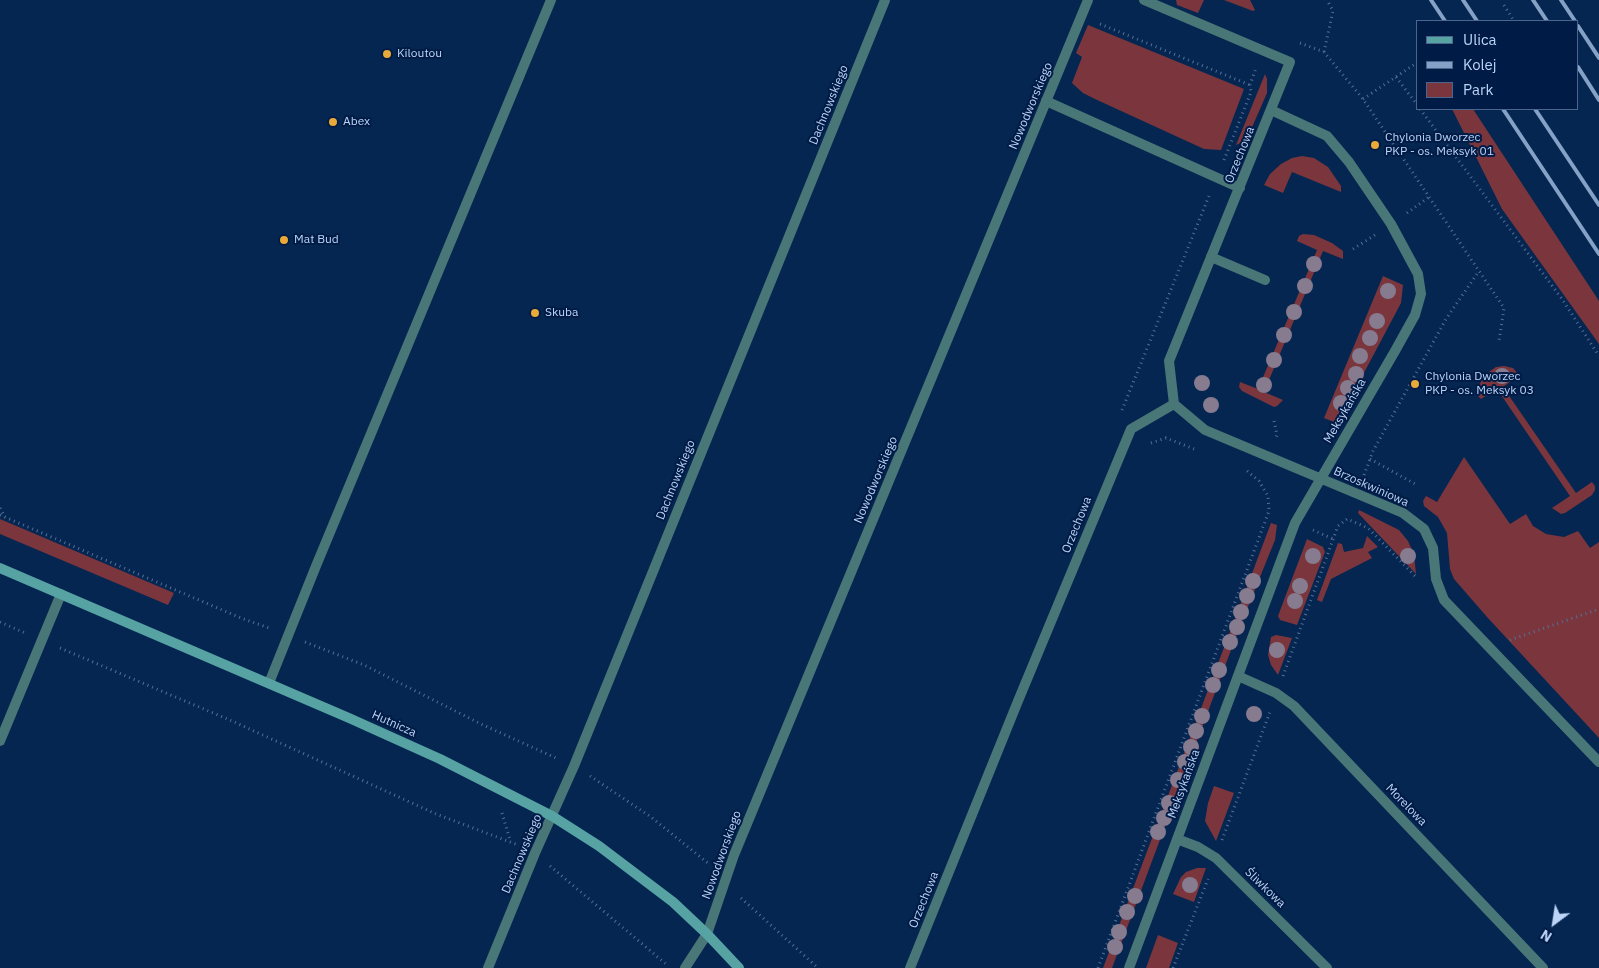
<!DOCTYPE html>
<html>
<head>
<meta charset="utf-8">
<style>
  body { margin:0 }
  #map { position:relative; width:1599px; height:968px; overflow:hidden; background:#052651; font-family:"IBM Plex Sans",sans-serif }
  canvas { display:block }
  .legend { position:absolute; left:1416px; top:20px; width:162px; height:90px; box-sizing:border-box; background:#001c46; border:1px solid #4b668d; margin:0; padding:6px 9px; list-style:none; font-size:15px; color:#bcd4f7 }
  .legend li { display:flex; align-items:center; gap:10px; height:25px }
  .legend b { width:25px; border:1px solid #4b668d }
  .north { position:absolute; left:1529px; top:898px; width:50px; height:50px; -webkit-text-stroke:4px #001c46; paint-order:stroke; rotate:211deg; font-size:14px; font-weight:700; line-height:20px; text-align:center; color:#bcd4f7 }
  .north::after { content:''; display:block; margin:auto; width:18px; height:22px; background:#bcd4f7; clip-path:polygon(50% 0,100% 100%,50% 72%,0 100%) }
</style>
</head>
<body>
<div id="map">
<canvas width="1599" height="968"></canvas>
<ul class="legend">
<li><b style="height:6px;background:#57a2a3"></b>Ulica</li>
<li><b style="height:6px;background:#86a1c6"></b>Kolej</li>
<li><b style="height:14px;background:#7a363c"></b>Park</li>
</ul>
<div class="north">N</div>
</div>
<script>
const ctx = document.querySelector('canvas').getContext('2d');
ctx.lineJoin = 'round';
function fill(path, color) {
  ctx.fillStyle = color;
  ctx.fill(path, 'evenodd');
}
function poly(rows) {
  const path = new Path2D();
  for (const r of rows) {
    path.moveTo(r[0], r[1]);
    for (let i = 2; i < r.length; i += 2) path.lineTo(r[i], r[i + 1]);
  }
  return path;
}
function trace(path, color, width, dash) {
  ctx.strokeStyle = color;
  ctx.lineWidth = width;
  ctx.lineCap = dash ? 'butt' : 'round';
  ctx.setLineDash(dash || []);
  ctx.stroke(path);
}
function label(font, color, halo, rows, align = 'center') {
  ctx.font = font + ' "IBM Plex Sans",sans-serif';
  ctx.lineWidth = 4;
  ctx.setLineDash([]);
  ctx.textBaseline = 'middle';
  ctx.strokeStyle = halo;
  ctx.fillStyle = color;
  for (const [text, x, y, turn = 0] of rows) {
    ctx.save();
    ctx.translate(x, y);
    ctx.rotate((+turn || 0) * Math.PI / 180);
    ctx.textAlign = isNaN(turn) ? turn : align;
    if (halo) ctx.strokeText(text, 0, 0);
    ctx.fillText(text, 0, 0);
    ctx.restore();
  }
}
const green = poly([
  [1176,0,1204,0,1198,13,1177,5],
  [1224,0,1250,0,1255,10,1253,11],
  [1088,25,1244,89,1221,150,1204,149,1095,99,1083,93,1072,83,1082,57,1076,53],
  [1265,74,1267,79,1267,93,1246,141,1236,145],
  [1452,109,1473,109,1599,301,1599,344,1502,209],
  [1302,156,1314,158,1328,167,1341,186,1341,192,1292,172,1283,193,1264,185,1270,174,1281,164,1292,158],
  [1303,234,1314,235,1332,243,1343,251,1343,259,1323,251,1264,392,1283,400,1277,406,1274,407,1242,391,1239,387,1240,382,1258,389,1317,250,1297,241,1299,236],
  [1383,276,1403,285,1401,303,1339,420,1334,422,1324,418],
  [1504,366,1513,368,1519,375,1503,387,1576,493,1592,482,1595,486,1595,490,1592,495,1565,513,1561,514,1552,508,1570,496,1497,389,1481,399,1477,395,1477,388,1486,374,1496,367],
  [1464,457,1510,524,1526,514,1533,526,1546,534,1564,537,1578,531,1590,548,1599,542,1599,738,1487,617,1454,579,1450,569,1447,533,1438,517,1424,506,1423,501,1426,496,1437,502],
  [1359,510,1399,530,1408,541,1414,554,1416,574,1358,513],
  [0,519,174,593,168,605,0,534],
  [1271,523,1277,525,1275,540,1237,634,1112,968,1103,968],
  [1367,536,1378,547,1368,552,1372,558,1331,579,1322,602,1317,600,1338,543,1342,544,1344,552,1363,548],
  [1307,539,1323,547,1325,552,1297,625,1280,620,1278,616],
  [1276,635,1292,638,1278,675,1271,665,1268,655,1271,637],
  [1214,786,1234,793,1216,841,1205,821,1208,803],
  [1197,868,1206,868,1194,902,1173,894,1181,877,1186,872],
  [1158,935,1178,943,1169,968,1146,968]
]);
const path = poly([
  [1504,5,1514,21],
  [1100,24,1250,85],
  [1300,43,1324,52,1363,99,1479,271,1504,308,1499,341],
  [1324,52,1333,11,1327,0],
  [1396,77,1418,106],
  [1363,99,1418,62],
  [1420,109,1562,299,1599,356],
  [1224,160,1251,92,1250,85,1256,68],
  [1407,213,1429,197],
  [1353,249,1375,235],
  [1122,410,1209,196],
  [1274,421,1277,435,1275,439],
  [1151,443,1166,438,1194,449],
  [1370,459,1417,485],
  [1364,475,1373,451,1446,319,1479,271],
  [0,508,5,517],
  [0,515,241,618,269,628],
  [1313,530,1333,539],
  [0,622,25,633],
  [1510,640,1599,609],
  [305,642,364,665,483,725,556,758],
  [60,648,232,721,436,814,518,845],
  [1283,676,1338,526,1347,519,1368,528,1415,576],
  [590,776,651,817,709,864],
  [502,813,510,840],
  [1222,840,1270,712],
  [550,866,666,964],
  [741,898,818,968],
  [1098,968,1269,511,1268,496,1259,481,1246,470],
  [1173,968,1208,879]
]);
const lane = poly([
  [1046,101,1240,188],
  [1211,257,1265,280],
  [269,683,316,566,551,0],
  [0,741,61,594]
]);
const street = poly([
  [1144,0,1290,62,1169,361,1174,404],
  [1174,404,1205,430,1403,513,1424,529,1433,548,1436,579,1444,600,1599,762],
  [1238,676,1276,693,1294,706,1543,968],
  [1177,839,1198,847,1216,858,1327,968],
  [488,968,535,853,574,766,885,0],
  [685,968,707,934,734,855,1088,0],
  [910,968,1018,701,1131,429,1174,404],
  [1129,968,1295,523,1395,351,1415,315,1421,294,1418,274,1391,224,1349,162,1327,136,1271,110]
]);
const secondary = poly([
  [0,568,349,718,440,759,552,816,599,846,673,902,707,934,739,968]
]);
const rail = poly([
  [1431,0,1445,21],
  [1463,0,1477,21],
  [1533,0,1547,21],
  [1561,0,1575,21],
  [1578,26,1599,58],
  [1578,67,1599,100],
  [1503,109,1599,254],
  [1535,109,1599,205]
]);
const trees = [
  [1314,264],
  [1305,286],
  [1388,291],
  [1294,312],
  [1377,321],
  [1284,335],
  [1370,338],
  [1360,356],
  [1274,360],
  [1356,374],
  [1502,376],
  [1202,383],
  [1264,385],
  [1348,388],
  [1341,403],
  [1211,405],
  [1313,556],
  [1408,556],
  [1253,581],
  [1300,586],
  [1247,596],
  [1295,601],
  [1241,612],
  [1237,627],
  [1230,642],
  [1277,650],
  [1219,670],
  [1213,685],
  [1254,714],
  [1202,716],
  [1196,731],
  [1191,747],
  [1185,762],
  [1178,780],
  [1169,803],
  [1164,818],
  [1158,832],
  [1190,885],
  [1135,896],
  [1127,912],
  [1119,932],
  [1115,947]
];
const markers = [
  [387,54,5,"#eaaa39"],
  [333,122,5,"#eaaa39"],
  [1375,145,5,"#eaaa39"],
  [284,240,5,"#eaaa39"],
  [535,313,5,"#eaaa39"],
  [1415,384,5,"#eaaa39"]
];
const poiNames = [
  ["Kiloutou",397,54],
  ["Abex",343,122],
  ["Chylonia Dworzec",1385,138],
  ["PKP - os. Meksyk 01",1385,152],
  ["Mat Bud",294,240],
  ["Skuba",545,313],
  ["Chylonia Dworzec",1425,377],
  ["PKP - os. Meksyk 03",1425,391]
];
const streetNames = [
  ["Dachnowskiego",829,105,-68],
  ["Nowodworskiego",1031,106,-67],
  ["Orzechowa",1240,155,-68],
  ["Meksykańska",1345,411,-60],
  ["Dachnowskiego",676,480,-68],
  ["Nowodworskiego",876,480,-67],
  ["Brzoskwiniowa",1371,487,24],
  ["Orzechowa",1077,525,-68],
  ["Hutnicza",394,724,24],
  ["Meksykańska",1184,784,-70],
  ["Morelowa",1406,805,46],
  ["Dachnowskiego",522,854,-67],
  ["Nowodworskiego",722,855,-70],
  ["Śliwkowa",1265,888,44],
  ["Orzechowa",924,900,-68]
];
fill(green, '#7a363c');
trace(path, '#537098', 3, [1, 4]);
trace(lane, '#497676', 10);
trace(street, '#497676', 10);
trace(secondary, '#57a2a3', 10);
trace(rail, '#86a1c6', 4);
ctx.fillStyle = '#867b8f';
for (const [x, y] of trees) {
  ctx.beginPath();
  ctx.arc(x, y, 8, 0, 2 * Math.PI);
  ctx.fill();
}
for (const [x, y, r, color] of markers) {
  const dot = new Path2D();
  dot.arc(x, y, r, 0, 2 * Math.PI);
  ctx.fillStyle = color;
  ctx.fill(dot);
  trace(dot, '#001c46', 2);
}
label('12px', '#bcd4f7', '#001c46', poiNames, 'left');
label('12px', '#bcd4f7', '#001c46', streetNames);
</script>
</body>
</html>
